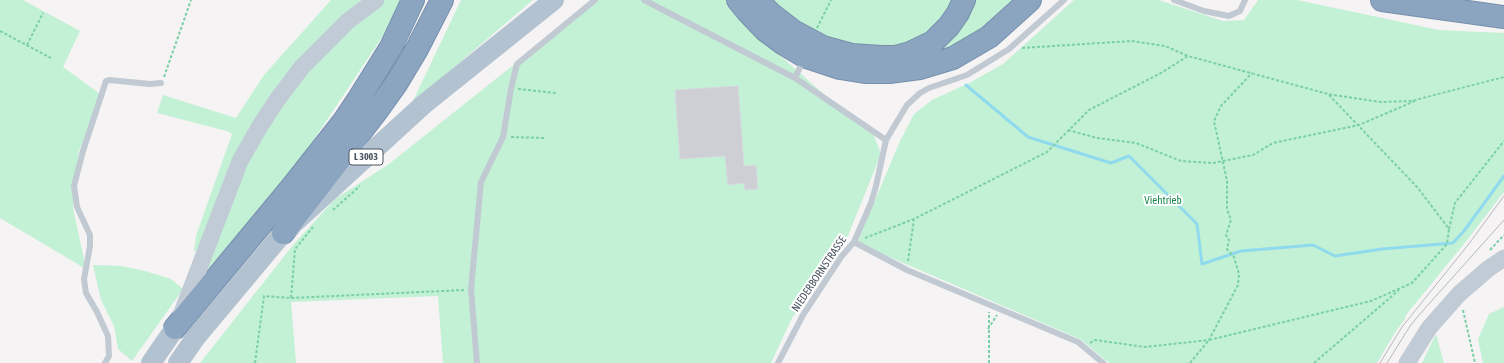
<!DOCTYPE html>
<html>
<head>
<meta charset="utf-8">
<style>
  body { margin:0 }
  canvas { display:block; background:#f5f3f3 }
</style>
</head>
<body>
<canvas width="1504" height="363"></canvas>
<script>
const ctx = document.querySelector('canvas').getContext('2d');
ctx.lineJoin = 'round';
function fill(path, color) {
  ctx.fillStyle = color;
  ctx.fill(path, 'evenodd');
}
function poly(rows) {
  const path = new Path2D();
  for (const r of rows) {
    path.moveTo(r[0], r[1]);
    for (let i = 2; i < r.length; i += 2) path.lineTo(r[i], r[i + 1]);
  }
  return path;
}
function trace(path, color, width, dash) {
  ctx.strokeStyle = color;
  ctx.lineWidth = width;
  ctx.lineCap = dash ? 'butt' : 'round';
  ctx.setLineDash(dash || []);
  ctx.stroke(path);
}
function label(font, color, halo, rows, align = 'center') {
  ctx.font = font + ' "Asap Condensed",sans-serif';
  ctx.lineWidth = 4;
  ctx.setLineDash([]);
  ctx.textBaseline = 'middle';
  ctx.strokeStyle = halo;
  ctx.fillStyle = color;
  for (const [text, x, y, turn = 0] of rows) {
    ctx.save();
    ctx.translate(x, y);
    ctx.rotate((+turn || 0) * Math.PI / 180);
    ctx.textAlign = isNaN(turn) ? turn : align;
    if (halo) ctx.strokeText(text, 0, 0);
    ctx.fillText(text, 0, 0);
    ctx.restore();
  }
}
const green = poly([
  [0,0,23,0,80,31,63,67,103,96,79,151,73,208,86,269,0,218],
  [331,0,403,0,404,4,293,171,201,277,217,237,194,252,196,236,232,134,227,131,157,113,163,95,236,118,264,75],
  [461,0,533,0,412,103],
  [595,0,730,0,767,44,844,112,873,133,881,154,847,238,792,318,771,363,443,363,438,296,291,302,296,363,200,363,293,245,335,199,389,164],
  [768,0,956,0,931,35,889,54,833,43,801,26],
  [970,0,1022,0,962,46,917,62],
  [1074,0,1159,0,1223,21,1244,20,1258,0,1297,0,1439,30,1504,33,1504,192,1468,239,1406,315,1405,319,1396,331,1377,363,1109,363,1080,339,857,243,900,141,914,114,932,100,971,82,1003,64],
  [93,265,121,266,145,271,171,279,183,289,132,361,118,349,114,326,101,300],
  [1504,307,1504,363,1483,363,1478,339,1489,314],
  [1436,334,1444,363,1421,363,1422,363]
]);
const stream = poly([
  [966,85,1028,137,1111,163,1129,156,1197,224,1202,264,1241,251,1313,245,1335,256,1382,249,1453,243,1464,231,1504,176]
]);
const building = poly([
  [738,86,744,166,756,165,758,189,745,190,744,183,728,185,725,156,680,159,675,90,738,86]
]);
const path = poly([
  [817,28,831,0],
  [0,31,51,58],
  [27,45,43,13],
  [1022,48,1132,41,1165,46,1188,56,1328,94,1380,102,1411,101,1504,77],
  [164,77,191,0],
  [518,89,556,93],
  [1329,95,1418,188,1449,229,1455,203,1504,141],
  [1068,130,1097,138,1136,143,1181,161,1213,163,1253,155,1273,143,1359,125,1415,101],
  [511,137,544,138],
  [333,210,360,186],
  [865,238,914,219,1047,152,1089,110,1161,73,1188,56],
  [1490,250,1504,235],
  [908,261,914,219],
  [291,298,295,249,313,227],
  [1463,310,1475,363],
  [988,329,997,315],
  [1090,343,1095,340,1145,347,1209,340,1238,285,1239,274,1234,257,1227,249,1229,240,1226,235,1231,220,1227,209,1227,181,1214,121,1221,106,1252,73],
  [255,363,264,296,291,298,464,290],
  [989,363,989,312],
  [1190,363,1209,340,1371,301,1412,283,1447,244,1449,229],
  [1314,363,1399,290]
]);
const lane = poly([
  [644,0,795,78,886,140],
  [1174,0,1204,11,1229,16,1240,11,1245,0],
  [795,78,802,63],
  [854,242,907,270,1078,342,1103,363],
  [105,363,109,356,108,336,97,312,86,293,84,279,90,246,90,235,77,207,74,186,83,151,106,81,109,80,150,84,161,83],
  [477,363,471,289,481,182,503,137,511,89,517,64,595,0],
  [778,363,803,315,841,257,854,242,871,203,876,186,886,140,907,105,920,93,929,88,967,75,1009,49,1064,0]
]);
const secondary = poly([
  [181,315,240,161,260,126,277,100,302,67,348,21,376,0],
  [1407,363,1429,328,1459,294,1488,269,1504,258]
]);
const primary = poly([
  [151,363,175,328],
  [178,363,196,337,283,233,423,105,554,0]
]);
const highway = poly([
  [738,0,747,11,765,30,784,44,804,56,840,68,865,72,889,72,920,68,953,58,989,37,1030,0],
  [757,0,771,14,793,31,823,47,852,55,881,57,895,57,910,53,933,42,949,26,958,13,964,0],
  [1382,0,1504,17],
  [283,233,376,112,396,84,417,49,442,0],
  [175,328,292,187,344,121,358,100,391,47,413,0]
]);
const tram = poly([
  [1380,363,1402,327,1468,245,1504,196],
  [1387,363,1410,326,1419,315,1504,220]
]);
const shields = [
  [366,157,34]
];
const shieldNames = [
  ["L 3003",366,157]
];
const parkNames = [
  ["Viehtrieb",1163,201]
];
const streetNames = [
  ["NIEDERBORNSTRASSE",819,274,-56]
];
fill(green, '#c3f1d5');
trace(stream, '#90daee', 3);
fill(building, '#cdcfd5');
trace(building, '#d7d9de', 1);
trace(highway, '#7690ad', 24);
trace(path, '#7ad0a6', 2, [3, 2]);
trace(lane, '#c1cad2', 6);
trace(secondary, '#c1cbd6', 17);
trace(primary, '#b3c2d1', 20);
trace(highway, '#8ba5c1', 22);
trace(tram, '#b5b8bd', 1);
for (const [x, y, w] of shields) {
  const box = new Path2D();
  box.roundRect(x - w / 2, y - 8, w, 16, 3);
  ctx.fillStyle = '#fff';
  ctx.fill(box);
  trace(box, '#4a5661', 1);
}
label('bold 10px', '#4a5661', null, shieldNames);
label('11px', '#17864f', '#fff', parkNames);
label('11px', '#4a5661', '#fff', streetNames);
</script>
</body>
</html>
